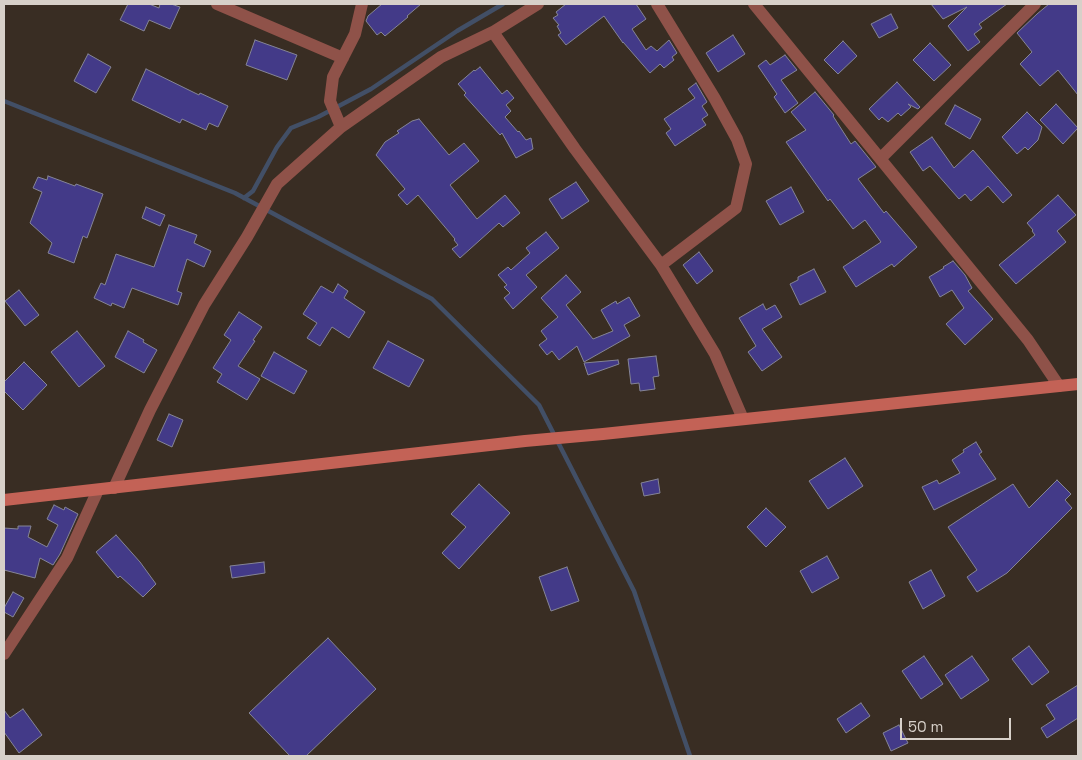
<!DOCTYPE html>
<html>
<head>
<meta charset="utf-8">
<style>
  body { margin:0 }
  #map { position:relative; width:1082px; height:760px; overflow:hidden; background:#392d23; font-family:"Space Grotesk",sans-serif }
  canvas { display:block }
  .frame { position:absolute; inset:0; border:5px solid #d7d0c9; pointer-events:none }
  .scale { position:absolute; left:900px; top:718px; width:111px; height:22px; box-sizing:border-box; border:2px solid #d7d0c9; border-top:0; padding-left:6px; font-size:15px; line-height:18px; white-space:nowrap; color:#d7d0c9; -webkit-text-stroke:4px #392d23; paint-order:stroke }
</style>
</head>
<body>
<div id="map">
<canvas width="1082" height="760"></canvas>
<div class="frame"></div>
<div class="scale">50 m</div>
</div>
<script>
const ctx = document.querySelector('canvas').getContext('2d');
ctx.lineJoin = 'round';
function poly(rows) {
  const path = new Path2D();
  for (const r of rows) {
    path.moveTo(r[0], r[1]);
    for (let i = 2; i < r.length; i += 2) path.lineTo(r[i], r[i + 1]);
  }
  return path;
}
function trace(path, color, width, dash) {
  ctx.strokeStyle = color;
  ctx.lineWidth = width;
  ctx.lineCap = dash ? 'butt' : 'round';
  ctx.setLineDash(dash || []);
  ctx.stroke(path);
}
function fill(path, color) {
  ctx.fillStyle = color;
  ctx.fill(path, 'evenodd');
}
const stream = poly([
  [4,101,235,193,432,299,539,405,634,591,690,756],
  [244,198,253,191,277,147,291,128,318,117,371,89,457,31,503,4]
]);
const building = poly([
  [128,4,149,4,159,8,160,4,171,4,180,7,170,29,149,20,144,31,120,20,128,4],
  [382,4,421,4,407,16,408,17,385,36,381,32,377,35,366,21,368,16,382,4],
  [566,4,636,4,646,19,632,29,646,50,651,46,657,51,669,40,677,53,672,57,674,60,664,68,660,64,650,73,623,42,623,43,604,16,566,45,558,35,561,33,557,26,559,25,553,18,558,15,556,12,566,4],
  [931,4,1007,4,979,24,982,28,974,34,980,42,968,51,948,26,967,7,943,19,931,4],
  [1049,4,1078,4,1078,95,1058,70,1040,86,1020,64,1032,52,1017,33,1037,14,1049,4],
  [891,14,898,28,879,38,871,24,891,14],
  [733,35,745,54,718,72,706,53,733,35],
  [255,40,297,55,287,80,246,65,255,40],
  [843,41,857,56,838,74,824,60,843,41],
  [930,43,951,65,934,81,913,60,930,43],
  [88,54,111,67,96,93,74,81,88,54],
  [785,55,797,70,781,80,798,103,785,113,774,97,777,94,758,66,766,60,770,65,785,55],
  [480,67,502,94,507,90,514,98,506,105,511,111,505,117,518,132,519,131,526,140,531,138,533,149,516,158,502,133,500,135,464,95,466,93,458,84,474,70,475,71,480,67],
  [146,69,199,95,200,93,228,106,218,127,209,123,206,130,182,119,180,123,132,100,146,69],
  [897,82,920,107,918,109,908,104,911,107,901,116,898,113,888,122,882,117,879,120,869,109,897,82],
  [696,83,707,102,702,106,708,115,702,119,706,125,675,146,666,133,671,129,664,119,695,98,688,89,696,83],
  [815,92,834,115,833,116,851,144,855,141,876,167,858,179,884,213,886,211,917,247,894,267,892,264,856,287,843,267,881,242,865,220,853,229,830,199,828,201,786,142,806,130,791,112,815,92],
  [1056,104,1078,128,1063,144,1040,120,1056,104],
  [955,105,981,119,970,139,945,124,955,105],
  [1027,112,1042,127,1038,140,1028,150,1025,147,1017,154,1002,137,1027,112],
  [419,119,449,155,464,143,479,161,450,185,477,219,505,195,520,213,503,227,499,223,460,258,452,249,458,245,454,240,455,239,418,195,407,205,398,195,405,189,376,155,385,142,399,133,397,131,412,121,419,119],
  [932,137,954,168,973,150,1012,195,1003,203,988,186,971,201,965,194,959,199,930,166,923,171,910,152,932,137],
  [48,176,75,186,76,184,103,194,87,238,83,236,74,263,48,253,52,243,30,223,42,192,33,188,38,177,47,180,48,176],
  [576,182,589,201,562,219,549,199,576,182],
  [791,187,804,212,780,225,766,201,791,187],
  [1058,195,1076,215,1057,231,1066,242,1016,284,999,265,1035,235,1032,231,1033,230,1027,223,1058,195],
  [146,207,165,215,160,226,142,218,146,207],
  [169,225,197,235,194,243,211,251,204,267,187,259,177,291,182,293,178,305,132,288,124,308,112,303,111,306,94,298,101,283,105,285,116,254,154,267,169,225],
  [546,232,559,248,526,275,537,287,513,309,504,298,510,293,504,287,507,285,498,275,508,267,511,270,530,253,526,248,546,232],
  [699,252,713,271,697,284,683,265,699,252],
  [953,261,965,275,972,288,968,291,993,319,965,345,946,324,964,308,952,290,940,297,929,277,944,268,943,267,953,261],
  [814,269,826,292,800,305,790,284,798,280,798,277,814,269],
  [566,275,581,292,566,305,593,339,613,331,601,310,616,301,617,304,629,297,640,316,624,325,630,336,584,362,577,346,559,360,552,351,547,355,539,345,547,339,541,331,558,317,541,298,566,275],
  [338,284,348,291,344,298,365,312,349,338,332,327,320,346,307,338,317,323,303,314,321,286,333,293,338,284],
  [19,290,39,315,25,326,5,301,19,290],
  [763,304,766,310,775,305,782,317,762,329,782,357,762,371,748,352,756,346,739,318,763,304],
  [239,312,262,327,253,340,255,341,238,366,260,379,247,400,217,382,222,374,213,368,231,340,224,335,239,312],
  [77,331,105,366,79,387,51,352,77,331],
  [128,331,144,340,143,342,157,350,144,373,115,357,128,331],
  [388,341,424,360,409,387,373,368,388,341],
  [274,352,307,371,294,394,261,376,274,352],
  [656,356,659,376,653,377,655,389,640,391,639,383,631,384,628,359,656,356],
  [618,360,619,364,588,375,584,363,618,360],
  [24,362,47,385,23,410,4,391,4,382,24,362],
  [169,414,183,420,172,447,157,440,169,414],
  [976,442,982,452,979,454,996,479,934,510,922,487,937,480,939,484,960,473,952,460,964,452,963,450,976,442],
  [845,458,863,486,828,509,809,481,845,458],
  [658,479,660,493,644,496,641,483,658,479],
  [1057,480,1071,494,1065,500,1072,508,1007,573,977,592,967,577,977,570,948,527,1013,484,1029,508,1057,480],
  [479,484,510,513,459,569,442,553,466,527,451,514,479,484],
  [54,505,64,510,65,507,78,514,60,554,53,565,40,558,35,578,4,570,4,528,18,529,18,526,31,526,28,537,47,547,58,525,47,519,54,505],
  [766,508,786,527,766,547,747,527,766,508],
  [116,535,140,562,156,584,143,597,120,576,118,578,96,552,116,535],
  [827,556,839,578,812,593,800,571,827,556],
  [264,562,265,573,232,578,230,566,264,562],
  [567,567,579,601,551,611,539,577,567,567],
  [931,570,945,596,923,609,909,582,931,570],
  [13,592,24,598,13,617,4,612,4,608,13,592],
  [328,638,376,689,306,756,290,756,249,713,328,638],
  [1029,646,1049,672,1032,685,1012,659,1029,646],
  [924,656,943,684,921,699,902,671,924,656],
  [972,656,989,680,961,699,945,675,972,656],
  [1078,685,1078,718,1047,738,1041,728,1055,719,1046,705,1078,685],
  [861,703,870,716,846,733,837,719,861,703],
  [23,709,42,735,19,753,4,732,4,710,10,718,23,709],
  [899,725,908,743,891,751,883,733,899,725]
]);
const street = poly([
  [217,4,343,58],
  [657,4,715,99,737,139,746,164,736,208,661,265],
  [754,4,1028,340,1059,386],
  [493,32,575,149,661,265,715,354,743,419],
  [341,127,330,101,333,77,355,34,362,4],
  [881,158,1035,4],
  [114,488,150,410,204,305,247,237,277,184,341,127,441,57,493,32,538,4],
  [4,654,67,558,98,490]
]);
const secondary = poly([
  [4,500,525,441,603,434,1078,384]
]);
trace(stream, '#424f66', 4.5);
fill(building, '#433a88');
trace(building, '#858596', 1);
trace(street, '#8f5249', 12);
trace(secondary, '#c36256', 12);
</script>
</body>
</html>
